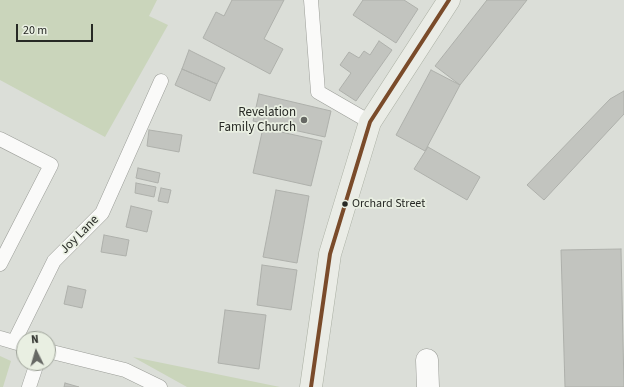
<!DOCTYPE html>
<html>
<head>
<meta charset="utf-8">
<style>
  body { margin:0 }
  #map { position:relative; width:624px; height:387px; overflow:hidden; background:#dbded8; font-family:"Source Sans 3",sans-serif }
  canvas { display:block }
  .north { position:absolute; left:16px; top:331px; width:40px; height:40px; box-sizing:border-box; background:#e9efe2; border:1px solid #9ba096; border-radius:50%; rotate:355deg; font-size:11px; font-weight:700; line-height:16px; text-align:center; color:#272925 }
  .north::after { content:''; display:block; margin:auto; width:14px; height:18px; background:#666864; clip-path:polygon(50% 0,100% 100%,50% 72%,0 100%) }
  .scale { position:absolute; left:16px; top:24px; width:77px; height:18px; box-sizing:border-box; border:2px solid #272925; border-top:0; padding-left:5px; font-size:12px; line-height:14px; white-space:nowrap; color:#272925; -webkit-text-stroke:3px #e9efe2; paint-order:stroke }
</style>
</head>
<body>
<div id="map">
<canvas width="624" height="387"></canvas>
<div class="north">N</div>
<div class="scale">20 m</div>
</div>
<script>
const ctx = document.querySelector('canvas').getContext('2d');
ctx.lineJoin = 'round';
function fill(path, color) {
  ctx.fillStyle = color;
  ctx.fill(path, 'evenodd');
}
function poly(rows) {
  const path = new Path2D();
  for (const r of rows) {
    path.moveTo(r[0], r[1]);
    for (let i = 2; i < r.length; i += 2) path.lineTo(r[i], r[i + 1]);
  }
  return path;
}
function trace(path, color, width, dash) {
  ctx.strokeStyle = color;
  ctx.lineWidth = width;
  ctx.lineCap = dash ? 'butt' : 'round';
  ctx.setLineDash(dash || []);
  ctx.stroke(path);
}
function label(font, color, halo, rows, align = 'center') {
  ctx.font = font + ' "Source Sans 3",sans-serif';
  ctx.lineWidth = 3.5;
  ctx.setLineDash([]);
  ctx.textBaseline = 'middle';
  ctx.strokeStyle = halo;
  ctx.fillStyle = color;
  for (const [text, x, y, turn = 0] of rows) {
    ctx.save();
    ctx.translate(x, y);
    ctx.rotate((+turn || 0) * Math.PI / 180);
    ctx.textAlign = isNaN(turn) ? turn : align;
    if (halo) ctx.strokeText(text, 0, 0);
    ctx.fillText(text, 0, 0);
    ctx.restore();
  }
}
const green = poly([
  [0,0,157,0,149,16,168,25,105,137,0,80],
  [0,356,11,361,3,387,0,387],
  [133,357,280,387,187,387]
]);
const building = poly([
  [232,0,284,0,264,39,283,49,270,74,203,38,216,12,224,16,232,0],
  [363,0,404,0,418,9,396,43,353,15,363,0],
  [487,0,527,0,460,85,435,66,487,0],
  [379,41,392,50,356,101,339,90,351,73,340,65,349,52,359,58,364,51,370,55,379,41],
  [189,50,225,68,217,84,182,69,189,50],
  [182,69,217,84,210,101,175,85,182,69],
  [431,70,460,85,425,151,396,135,431,70],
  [624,91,624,114,544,200,527,185,610,99,624,91],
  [259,94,331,111,325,137,253,121,259,94],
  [263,128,322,141,311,186,253,173,263,128],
  [149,130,182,135,179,152,147,146,149,130],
  [428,147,480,177,467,200,414,169,428,147],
  [138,168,160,173,158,183,136,178,138,168],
  [136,183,156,187,154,197,135,193,136,183],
  [161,188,171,190,168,203,158,201,161,188],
  [276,190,309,196,297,263,263,257,276,190],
  [131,206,152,211,147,232,126,227,131,206],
  [104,235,129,240,126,256,101,252,104,235],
  [621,249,624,387,565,387,561,250,621,249],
  [262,265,297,270,291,310,257,305,262,265],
  [68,286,86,290,82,308,64,304,68,286],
  [225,310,266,315,259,369,218,363,225,310],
  [65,383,79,387,64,387,65,383]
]);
const service = poly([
  [311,0,318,92,370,122],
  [0,139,51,165,0,264],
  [0,338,24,345],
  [14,342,54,261,102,213,161,81],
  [48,351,125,370,160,387],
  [29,387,37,363]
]);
const minor = poly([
  [427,360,428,387]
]);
const primary = poly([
  [311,387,330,254,370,122,449,0]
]);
const bus1 = poly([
  [311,387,330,254,370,122,449,0]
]);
const markers = [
  [304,120,4,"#666864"],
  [345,204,3.5,"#272925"]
];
const busNames = [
  ["Orchard Street",352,204]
];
const poiNames = [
  ["Revelation",296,113],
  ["Family Church",296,128]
];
const streetNames = [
  ["Joy Lane",80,235,-45]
];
fill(green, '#cad5bb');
fill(building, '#c2c4bf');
trace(building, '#aeb0ab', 1);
trace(service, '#9b9d98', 15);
trace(minor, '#9b9d98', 23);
trace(primary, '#aaafa3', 23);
trace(service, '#fafaf9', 14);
trace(minor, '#fafaf9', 22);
trace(primary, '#eaece6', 22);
trace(bus1, '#7a4b2a', 4);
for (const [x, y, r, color] of markers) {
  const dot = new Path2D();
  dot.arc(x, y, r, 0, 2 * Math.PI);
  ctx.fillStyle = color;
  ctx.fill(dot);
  trace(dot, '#e9efe2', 1.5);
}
label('12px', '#272925', '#e9efe2', busNames, 'left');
label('13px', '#272925', '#e9efe2', poiNames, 'right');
label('13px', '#272925', '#e9efe2', streetNames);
</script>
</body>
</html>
